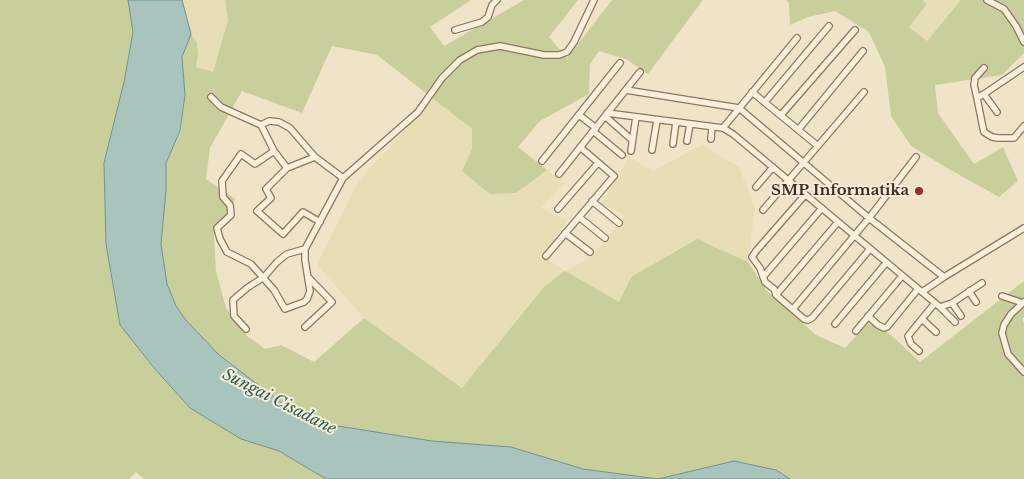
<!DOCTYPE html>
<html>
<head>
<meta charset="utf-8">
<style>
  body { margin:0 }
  canvas { display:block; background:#f0e4c8 }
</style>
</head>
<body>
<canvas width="1024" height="479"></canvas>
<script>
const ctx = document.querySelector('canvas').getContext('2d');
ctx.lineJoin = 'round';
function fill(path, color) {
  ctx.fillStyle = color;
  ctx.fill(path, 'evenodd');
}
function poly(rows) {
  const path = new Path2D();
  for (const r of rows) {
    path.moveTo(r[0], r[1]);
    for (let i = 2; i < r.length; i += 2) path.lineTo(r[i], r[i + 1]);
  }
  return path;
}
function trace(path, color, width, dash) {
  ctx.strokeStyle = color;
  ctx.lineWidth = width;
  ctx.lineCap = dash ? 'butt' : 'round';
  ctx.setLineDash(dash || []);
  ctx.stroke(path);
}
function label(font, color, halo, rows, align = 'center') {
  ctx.font = font + ' "Libre Baskerville",serif';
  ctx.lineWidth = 4;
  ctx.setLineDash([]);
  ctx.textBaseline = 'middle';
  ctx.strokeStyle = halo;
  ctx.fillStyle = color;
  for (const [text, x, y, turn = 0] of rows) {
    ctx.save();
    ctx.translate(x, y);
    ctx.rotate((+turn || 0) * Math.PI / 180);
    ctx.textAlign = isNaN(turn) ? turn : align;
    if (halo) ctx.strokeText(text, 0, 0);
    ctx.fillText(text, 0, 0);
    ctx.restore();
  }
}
const farmland = poly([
  [182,0,225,0,228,20,213,72,196,67,198,55,197,43,191,34],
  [922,0,961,0,927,41,909,27,927,4],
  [434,98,472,129,472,149,462,171,516,192,547,170,564,183,541,208,567,221,543,256,565,271,593,256,625,215,601,204,629,157,653,171,702,145,739,167,755,208,748,262,696,239,631,277,619,302,544,287,462,388,364,318,317,265,359,180]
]);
const green = poly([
  [0,0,128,0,133,32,124,82,104,163,106,244,120,325,155,369,190,408,241,439,279,451,326,479,144,479,136,472,129,479,0,479],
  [225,0,471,0,430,27,444,46,524,0,578,0,549,37,567,58,612,0,703,0,648,74,626,59,599,51,590,64,589,94,540,121,518,147,547,170,516,193,490,194,462,171,472,149,472,129,377,55,332,46,302,113,242,91,210,148,206,179,235,199,214,235,216,271,226,308,246,335,265,349,281,345,314,362,364,318,462,388,544,287,565,271,619,302,631,277,697,239,748,262,767,291,816,335,845,348,868,323,889,333,920,362,1024,281,1024,317,1022,319,1024,324,1024,479,790,479,776,470,734,461,658,479,583,469,511,447,432,441,332,425,296,414,218,354,185,319,176,306,167,284,161,244,166,190,166,163,181,131,185,95,182,57,191,34,197,43,198,55,196,67,213,72,228,20],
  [786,0,922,0,927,4,909,27,927,41,961,0,1024,0,1024,53,1002,75,935,85,938,113,974,164,1003,147,1018,181,999,197,947,168,911,146,891,116,885,67,869,32,835,11,808,17,790,25,789,3]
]);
const water = poly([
  [128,0,182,0,191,34,182,57,185,95,180,131,166,163,166,190,161,244,167,284,176,306,185,319,218,354,296,414,332,425,432,441,511,447,583,469,658,479,734,461,776,470,790,479,326,479,279,451,241,439,190,408,155,369,120,325,106,244,104,163,124,82,133,32,128,0]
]);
const minor = poly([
  [987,0,1004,9,1016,26,1024,42],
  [455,30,482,22,488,17,492,5,497,0],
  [984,68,975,78,974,85,977,98,984,94,1024,67],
  [626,90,739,108,869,218,944,277,1024,228],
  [752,92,818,146],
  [984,94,997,112],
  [211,97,221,107,261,125,269,121,279,122,290,128,315,157,343,178],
  [977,98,983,128,984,132,992,137,998,138,1014,138,1024,126],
  [765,102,829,26],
  [607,113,723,128,733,134,940,307,952,303,982,283],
  [579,115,596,128],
  [781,115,855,30],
  [605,116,632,140],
  [261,125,274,151,287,168],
  [723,128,797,38],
  [798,130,863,51],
  [593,131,622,155],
  [711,139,712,127],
  [687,141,690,124],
  [673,144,676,122],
  [652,150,657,120],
  [274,151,255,164,241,154,222,181,223,197,230,205,231,215,217,228,220,239,227,252,251,264,274,290,285,309,304,302,307,299,310,291,305,260,305,249,343,178,418,112,442,78,460,60,477,50,500,46,544,55,559,55,567,52,574,42,594,0],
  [631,151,636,117],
  [315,157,287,168,266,189,271,198,257,211,283,234,303,212,320,222],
  [542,161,620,63],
  [559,174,640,72],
  [756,187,773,167],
  [805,195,756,251,752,257,760,268,765,282,774,289,776,295,804,319,808,320,812,318,870,249],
  [592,201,619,223],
  [558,209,598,163],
  [763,210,864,92],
  [579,217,605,238],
  [565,233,590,252],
  [546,256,614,176,580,147],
  [763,277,822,208],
  [969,291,976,302],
  [922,292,944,277],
  [776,295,838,222],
  [1002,296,1023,303],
  [1024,302,1011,314,1004,325,1002,333,1008,354,1024,372],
  [952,303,961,316],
  [940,307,955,322],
  [793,309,869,218,916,157],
  [868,316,878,325,884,328,887,327,918,289],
  [922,319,936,332],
  [835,324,886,263],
  [305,327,332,302,309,278],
  [246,329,234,316,233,300,247,288,264,277,277,262,287,254,305,249],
  [856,331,902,276],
  [919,351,911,344,908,336,935,303]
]);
const markers = [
  [919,191,5,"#9e2a2b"]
];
const poiNames = [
  ["SMP Informatika",909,191]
];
const waterNames = [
  ["Sungai Cisadane",279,402,27]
];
fill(farmland, '#e6deb5');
fill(green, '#c9cf9b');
fill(water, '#a9c4bc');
trace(water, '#6f938a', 1);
trace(minor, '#8d765c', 8);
trace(minor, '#faf1dc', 5.5);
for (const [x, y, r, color] of markers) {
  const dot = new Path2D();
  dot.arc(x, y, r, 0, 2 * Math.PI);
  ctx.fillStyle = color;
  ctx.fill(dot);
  trace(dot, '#f7eed8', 2);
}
label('bold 15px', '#3d2e20', '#f7eed8', poiNames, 'right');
label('italic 16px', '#2f5d5a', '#f7eed8', waterNames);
</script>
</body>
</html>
